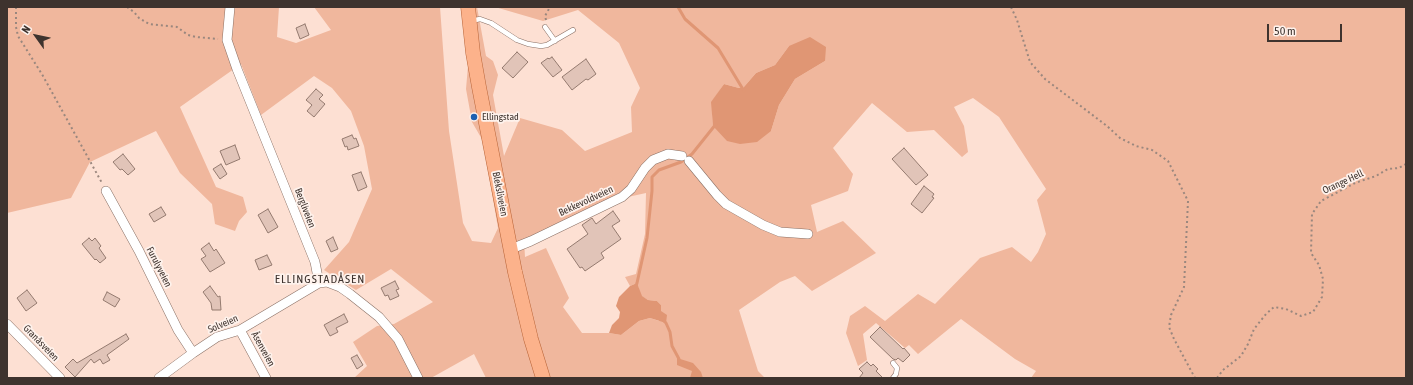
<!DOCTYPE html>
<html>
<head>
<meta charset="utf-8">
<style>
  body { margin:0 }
  #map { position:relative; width:1413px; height:385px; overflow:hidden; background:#fde0d3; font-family:"Asap Condensed",sans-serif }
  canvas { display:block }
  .frame { position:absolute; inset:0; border:8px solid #3e332e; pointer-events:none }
  .north { position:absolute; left:16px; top:16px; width:40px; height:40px; -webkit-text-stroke:3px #fef2ec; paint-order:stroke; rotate:303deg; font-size:11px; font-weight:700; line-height:16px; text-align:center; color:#3e332e }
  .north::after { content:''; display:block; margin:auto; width:14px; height:18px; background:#3e332e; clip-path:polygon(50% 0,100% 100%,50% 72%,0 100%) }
  .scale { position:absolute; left:1267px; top:24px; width:75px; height:18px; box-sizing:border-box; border:2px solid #3e332e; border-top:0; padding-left:5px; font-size:12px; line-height:14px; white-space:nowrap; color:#3e332e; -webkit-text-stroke:3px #fef2ec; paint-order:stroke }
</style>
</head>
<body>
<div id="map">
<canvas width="1413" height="385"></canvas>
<div class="frame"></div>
<div class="north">N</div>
<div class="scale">50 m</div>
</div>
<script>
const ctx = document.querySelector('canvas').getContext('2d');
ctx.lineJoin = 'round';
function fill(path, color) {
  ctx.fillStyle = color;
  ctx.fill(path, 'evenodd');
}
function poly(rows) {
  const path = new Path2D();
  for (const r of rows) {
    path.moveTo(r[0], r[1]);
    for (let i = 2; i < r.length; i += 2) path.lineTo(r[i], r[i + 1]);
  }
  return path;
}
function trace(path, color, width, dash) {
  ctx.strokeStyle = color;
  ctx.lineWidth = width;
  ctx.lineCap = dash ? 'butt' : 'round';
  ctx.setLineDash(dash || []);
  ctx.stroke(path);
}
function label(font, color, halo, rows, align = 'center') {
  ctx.font = font + ' "Asap Condensed",sans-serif';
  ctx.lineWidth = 3.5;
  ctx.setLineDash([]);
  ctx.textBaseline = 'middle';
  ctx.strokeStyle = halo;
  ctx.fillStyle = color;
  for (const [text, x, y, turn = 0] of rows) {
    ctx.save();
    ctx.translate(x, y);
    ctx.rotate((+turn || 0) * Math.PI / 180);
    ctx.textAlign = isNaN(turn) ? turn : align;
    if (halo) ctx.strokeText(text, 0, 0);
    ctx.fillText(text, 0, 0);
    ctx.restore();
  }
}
const green = poly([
  [7,7,279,7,277,37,296,43,331,30,314,7,440,7,449,131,463,223,472,241,491,243,498,228,483,141,472,122,466,89,468,66,462,7,477,7,486,56,493,61,498,75,493,95,504,156,520,118,562,130,585,151,632,132,631,107,640,88,619,43,578,10,543,21,495,7,1406,7,1406,378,1031,378,1036,371,1015,359,961,319,918,354,909,345,905,348,876,323,863,334,867,360,858,366,846,333,850,316,865,306,885,321,918,294,935,304,980,258,1012,247,1031,262,1038,252,1046,234,1037,200,1046,189,999,117,973,98,954,107,964,126,968,152,962,157,934,130,907,132,872,103,833,148,853,174,848,191,811,205,817,232,843,221,876,253,812,291,795,276,780,282,739,310,758,371,765,378,486,378,474,354,431,378,354,378,367,366,353,342,377,326,394,324,433,302,391,269,356,290,324,270,349,242,372,189,364,146,351,111,332,88,314,76,261,115,241,64,180,107,216,187,243,197,247,212,239,221,235,231,215,224,212,204,180,173,156,131,90,162,71,198,7,213],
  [789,46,825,61,795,79,779,105,771,131,713,126,712,102,724,84,739,88,743,88,756,73,775,65],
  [646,193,645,234,636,274,625,277,630,286,637,283,641,296,648,300,657,301,661,305,659,321,650,318,639,321,621,335,609,333,582,333,563,307,569,298,546,248,525,257,524,240,605,202]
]);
const water = poly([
  [810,37,826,47,825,61,795,79,779,105,771,131,757,142,740,144,727,141,713,126,711,102,724,84,739,88,743,88,756,73,775,65,789,46],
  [637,283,642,296,648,300,657,301,661,305,661,311,667,315,666,323,650,318,639,321,621,335,609,333,612,325,619,318,620,312,616,306,619,297,630,286],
  [677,358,693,363,701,372,703,378,690,378,692,371,677,365]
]);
const stream = poly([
  [678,7,685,19,718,48,744,91],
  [636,286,637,283,647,238,652,191,652,177,659,170,681,162,692,154,716,124],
  [664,321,666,323,670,332,672,346,679,359]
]);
const building = poly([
  [305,24,309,35,300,39,296,28,305,24],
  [517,52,528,62,513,78,502,68,517,52],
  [552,57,562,70,553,77,541,63,548,58,549,59,552,57],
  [586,59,596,74,588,80,586,79,572,90,562,77,586,59],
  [316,89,323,95,319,99,325,104,314,117,307,111,312,105,306,100,316,89],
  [352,135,354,139,356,138,359,146,348,150,347,146,345,147,342,139,352,135],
  [235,145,240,159,226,165,220,151,235,145],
  [904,148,928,175,916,185,892,159,904,148],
  [123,154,135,169,128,175,122,169,120,170,113,162,123,154],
  [221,164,227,174,220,179,213,169,221,164],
  [361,172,367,187,358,191,352,175,361,172],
  [924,186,934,194,932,197,934,198,922,213,911,204,924,186],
  [161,207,166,215,154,222,149,214,161,207],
  [268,209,278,227,268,233,258,215,268,209],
  [613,211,620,221,612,226,621,239,601,253,604,258,585,271,582,267,580,268,567,249,588,234,582,225,592,218,596,224,613,211],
  [333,237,338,249,331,252,326,241,333,237],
  [89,238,92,241,95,238,101,246,99,248,106,258,100,263,96,259,95,260,82,244,89,238],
  [209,243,214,251,216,249,225,263,210,272,201,259,206,256,201,249,209,243],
  [267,255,272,265,259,270,255,260,267,255],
  [395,281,399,289,396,290,399,296,390,300,388,295,385,296,381,288,395,281],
  [210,286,218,297,220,296,221,310,212,310,211,303,203,292,210,286],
  [27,290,37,303,26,311,17,298,27,290],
  [107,292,120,299,115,307,103,300,107,292],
  [344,314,348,322,336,328,338,332,330,336,324,325,344,314],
  [880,327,903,349,904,348,910,355,903,362,898,358,896,360,893,359,870,337,880,327],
  [126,334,129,339,107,355,110,360,103,364,100,359,94,363,91,359,75,377,65,367,73,359,77,363,126,334],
  [357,355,363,365,357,369,351,358,357,355],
  [867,362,871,366,873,364,878,369,876,371,883,378,859,378,863,373,859,369,867,362]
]);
const path = poly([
  [16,7,16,27,18,36,43,76,102,183],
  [127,7,134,12,139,18,149,24,177,27,188,35,196,37,218,39],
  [1011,7,1017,20,1030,62,1045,79,1107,126,1120,138,1136,146,1152,150,1168,161,1188,201,1184,287,1171,315,1169,327,1174,339,1195,378],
  [546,20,545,16,550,7],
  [1217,378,1223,370,1241,356,1248,344,1254,329,1266,314,1274,307,1286,309,1301,316,1313,312,1322,297,1323,279,1319,265,1311,253,1312,214,1321,201,1355,183,1376,176,1388,169,1399,168,1406,164]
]);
const service = poly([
  [471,21,480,19,491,23,517,40,528,44,541,46,547,45,573,30],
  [545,27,555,41],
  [893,378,896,374,897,368,893,363]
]);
const minor = poly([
  [230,7,227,40,237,69,315,262,319,283],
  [689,161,717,195,726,204,763,225,780,232,808,234],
  [106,191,139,251,178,330,193,353],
  [511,249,531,241,622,197,631,189,645,168,653,160,668,154,682,156],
  [7,324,60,378],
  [240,330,266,378],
  [159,378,193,353,217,337,240,330,319,283,327,282,340,287,350,294,379,317,398,339,418,378]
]);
const primary = poly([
  [468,7,473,53,479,87,515,272,531,339,543,378]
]);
const markers = [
  [474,117,4,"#1d60b1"]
];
const poiNames = [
  ["Ellingstad",482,117]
];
const streetNames = [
  ["Orange Hell",1343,182,-25],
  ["Bleksliveien",500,194,79],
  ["Bekkevoldveien",586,201,-25],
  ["Bergliveien",305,208,69],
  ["Furulyveien",159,267,63],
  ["Solveien",223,324,-23],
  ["Granåsveien",41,343,46],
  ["Åsenveien",263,349,61]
];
const quarterNames = [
  ["ELLINGSTADÅSEN",320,279]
];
fill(green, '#f0b79d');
fill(water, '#e09674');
trace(stream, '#e09674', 3);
fill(building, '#e1c4b8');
trace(building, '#947a6f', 1);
trace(service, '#8a7065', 5.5);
trace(minor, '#8a7065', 10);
trace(primary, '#b86438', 15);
trace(path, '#9a877e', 2, [2, 3]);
trace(service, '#fff', 4.5);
trace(minor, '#fff', 9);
trace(primary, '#fcb28b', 14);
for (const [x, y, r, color] of markers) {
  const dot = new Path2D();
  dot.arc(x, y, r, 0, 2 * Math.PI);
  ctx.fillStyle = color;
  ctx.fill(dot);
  trace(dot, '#fef2ec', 1.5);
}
label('10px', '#3e332e', '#fef2ec', poiNames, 'left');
label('10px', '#3e332e', '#fef2ec', streetNames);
ctx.letterSpacing = '1px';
label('12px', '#3e332e', '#fef2ec', quarterNames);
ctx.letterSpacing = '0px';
</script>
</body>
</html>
